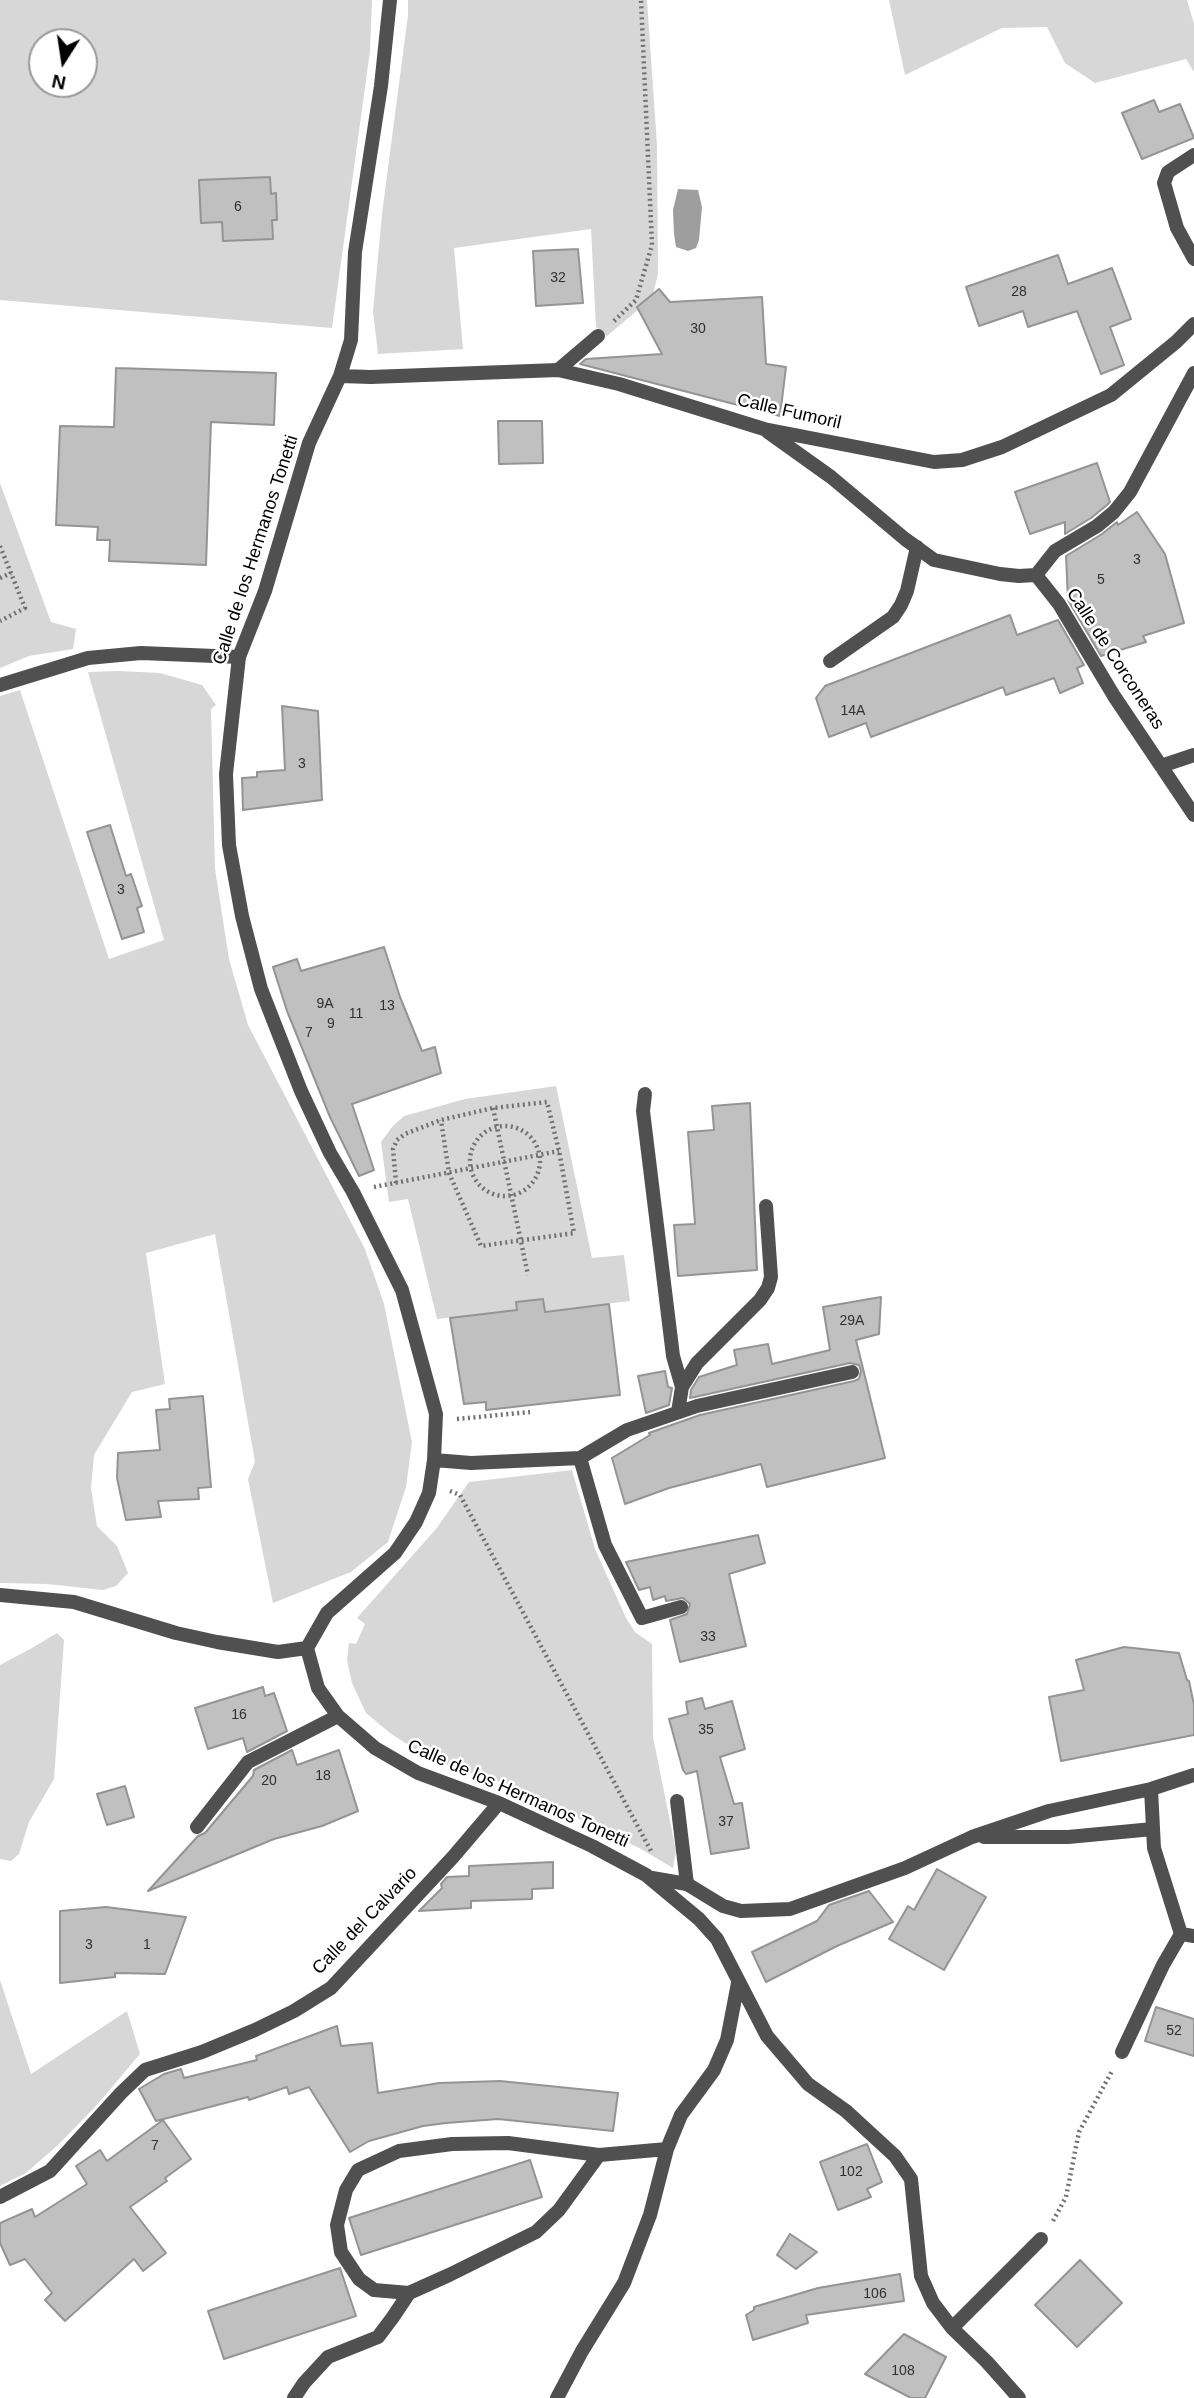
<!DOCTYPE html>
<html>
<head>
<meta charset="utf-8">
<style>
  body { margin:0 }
  #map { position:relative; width:1194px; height:2398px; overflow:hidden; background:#fff; font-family:Arial,sans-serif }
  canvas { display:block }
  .north { position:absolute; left:28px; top:28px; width:70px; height:70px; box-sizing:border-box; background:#fff; border:2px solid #999; border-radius:50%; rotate:192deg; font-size:19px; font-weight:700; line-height:28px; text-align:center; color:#000 }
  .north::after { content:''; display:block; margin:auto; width:24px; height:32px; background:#000; clip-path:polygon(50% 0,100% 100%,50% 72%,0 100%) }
</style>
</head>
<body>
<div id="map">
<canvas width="1194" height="2398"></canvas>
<div class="north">N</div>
</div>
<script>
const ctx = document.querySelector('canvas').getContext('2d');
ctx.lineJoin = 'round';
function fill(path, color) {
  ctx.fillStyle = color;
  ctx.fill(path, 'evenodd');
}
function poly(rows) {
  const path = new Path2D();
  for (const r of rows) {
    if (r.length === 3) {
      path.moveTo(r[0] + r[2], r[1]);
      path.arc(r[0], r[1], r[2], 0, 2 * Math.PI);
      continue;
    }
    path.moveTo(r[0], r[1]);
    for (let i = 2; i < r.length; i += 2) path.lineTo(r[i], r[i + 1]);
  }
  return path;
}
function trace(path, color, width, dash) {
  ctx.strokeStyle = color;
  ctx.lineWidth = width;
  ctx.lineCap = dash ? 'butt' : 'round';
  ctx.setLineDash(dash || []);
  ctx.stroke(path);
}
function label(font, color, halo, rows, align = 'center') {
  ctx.font = font + ' Arial,sans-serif';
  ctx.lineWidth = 5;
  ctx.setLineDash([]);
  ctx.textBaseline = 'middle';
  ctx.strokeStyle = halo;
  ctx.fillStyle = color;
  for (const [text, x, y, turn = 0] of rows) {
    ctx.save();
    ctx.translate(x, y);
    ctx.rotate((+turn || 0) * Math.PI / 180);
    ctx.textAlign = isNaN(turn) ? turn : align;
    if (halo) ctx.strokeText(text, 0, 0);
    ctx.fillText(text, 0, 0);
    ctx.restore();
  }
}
const green = poly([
  [0,0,372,0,370,51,332,328,0,300],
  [42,42,84,42,84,84,42,84],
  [408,0,647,0,657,145,658,274,652,298,607,336,596,327,591,229,454,248,463,349,378,354,373,311,382,214,408,15],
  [889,0,1187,0,1194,24,1194,72,1186,59,1095,83,1065,63,1047,27,1002,28,905,75],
  [0,483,51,622,76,629,73,649,29,656,0,668],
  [119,671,160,673,202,685,216,705,211,709,215,869,229,959,248,1025,365,1249,384,1304,412,1442,406,1487,388,1542,351,1572,273,1603,248,1479,255,1462,215,1234,146,1253,165,1384,132,1392,94,1455,91,1488,97,1526,117,1546,128,1573,116,1586,103,1590,47,1584,0,1583,0,696,20,690,109,959,164,940,88,672],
  [556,1086,592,1258,624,1255,630,1301,545,1311,543,1299,516,1302,517,1314,498,1312,437,1319,408,1199,389,1202,381,1142,392,1127,404,1116,465,1099],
  [572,1470,595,1549,626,1618,635,1632,652,1644,653,1737,676,1851,673,1868,641,1849,508,1784,454,1768,416,1750,390,1733,366,1713,352,1683,347,1660,349,1643,356,1644,365,1624,357,1618,436,1529,469,1482],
  [57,1633,64,1640,54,1779,29,1822,19,1854,11,1861,0,1859,0,1665,32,1648],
  [0,1980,31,2074,127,2011,140,2054,96,2106,58,2145,26,2173,0,2186]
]);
const water = poly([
  [678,189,698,190,702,207,699,240,696,248,688,251,676,247,674,234,673,210]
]);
const building = poly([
  [1154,100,1159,112,1180,104,1194,138,1142,159,1122,113,1154,100],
  [270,177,271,194,276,193,277,220,272,220,273,239,223,241,222,222,201,223,199,180,270,177],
  [578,249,583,303,536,306,533,251,578,249],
  [1058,255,1068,284,1112,268,1131,319,1110,327,1124,365,1101,374,1077,311,1028,327,1023,311,979,326,966,287,1058,255],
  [659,289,670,302,762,297,766,364,786,367,780,416,580,364,586,359,662,354,637,307,659,289],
  [116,368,276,373,274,425,211,422,206,565,109,561,110,540,97,540,98,527,56,525,60,426,114,427,116,368],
  [498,421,542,421,543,463,499,464,498,421],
  [1097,463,1110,502,1107,505,1091,518,1065,534,1065,522,1030,534,1015,492,1097,463],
  [1137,512,1165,554,1184,623,1143,636,1146,642,1101,656,1068,600,1066,556,1102,534,1117,522,1118,525,1137,512],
  [1010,615,1017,635,1058,620,1084,665,1077,668,1083,683,1060,693,1054,678,1006,695,1003,687,871,737,866,723,829,737,816,698,825,686,1010,615],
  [282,706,318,711,322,800,243,810,242,778,257,777,257,772,285,770,282,706],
  [110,825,126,876,131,874,142,906,137,908,144,932,122,939,87,832,110,825],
  [384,947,400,997,422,1051,435,1047,441,1073,352,1104,374,1170,359,1176,330,1117,287,1011,273,967,297,959,301,971,384,947],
  [750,1103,757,1270,678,1276,674,1225,695,1224,688,1132,714,1130,712,1106,750,1103],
  [881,1297,879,1334,856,1340,885,1458,767,1487,761,1464,669,1488,625,1504,612,1458,650,1435,649,1433,700,1415,854,1381,859,1379,861,1371,859,1365,850,1363,690,1398,691,1390,699,1377,737,1365,734,1350,768,1344,772,1364,830,1350,823,1307,881,1297],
  [543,1299,545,1312,609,1304,620,1395,486,1410,486,1402,464,1404,450,1318,517,1310,516,1302,543,1299],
  [665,1371,668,1387,672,1388,669,1405,646,1413,638,1376,665,1371],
  [203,1396,211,1487,198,1488,199,1499,158,1501,161,1517,126,1520,117,1478,118,1453,160,1450,156,1410,170,1409,169,1399,203,1396],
  [758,1535,765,1563,729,1574,746,1646,680,1662,670,1620,687,1614,690,1604,683,1598,666,1601,665,1596,653,1600,650,1587,639,1590,626,1562,758,1535],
  [1124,1647,1179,1653,1187,1680,1189,1681,1194,1705,1194,1735,1061,1761,1049,1697,1084,1690,1076,1660,1124,1647],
  [263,1687,265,1696,274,1693,287,1731,247,1752,243,1738,208,1749,195,1708,263,1687],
  [702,1698,705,1709,732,1701,745,1749,720,1757,734,1804,742,1803,749,1848,711,1854,697,1771,686,1774,683,1770,669,1719,688,1714,686,1702,702,1698],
  [292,1750,297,1765,339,1750,358,1811,322,1826,274,1839,148,1891,198,1836,205,1833,253,1776,254,1770,292,1750],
  [125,1786,134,1817,107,1825,97,1794,125,1786],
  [553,1862,553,1888,532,1889,532,1899,471,1901,471,1908,419,1911,442,1888,441,1884,447,1877,469,1876,469,1866,553,1862],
  [937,1869,986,1897,944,1970,889,1939,908,1906,914,1910,937,1869],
  [869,1891,893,1922,837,1946,766,1982,752,1952,817,1921,829,1905,869,1891],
  [106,1907,186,1917,165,1974,115,1973,115,1977,60,1983,60,1911,106,1907],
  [1156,2007,1194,2019,1194,2056,1145,2041,1156,2007],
  [337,2026,341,2046,372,2043,378,2093,439,2083,500,2081,618,2093,613,2131,498,2119,446,2123,423,2126,369,2141,350,2152,309,2087,289,2094,287,2087,249,2100,248,2097,156,2121,139,2089,164,2074,181,2069,184,2078,257,2060,256,2056,337,2026],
  [163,2120,191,2159,165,2178,167,2181,130,2207,166,2253,143,2271,134,2259,65,2321,45,2300,52,2293,25,2259,10,2265,0,2243,0,2223,32,2209,35,2217,87,2184,76,2166,100,2150,107,2161,163,2120],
  [867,2144,882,2182,867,2189,871,2197,838,2210,820,2162,867,2144],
  [530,2160,542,2197,361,2255,349,2218,530,2160],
  [790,2234,817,2252,796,2269,777,2255,790,2234],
  [1080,2260,1122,2303,1077,2347,1035,2305,1080,2260],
  [340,2268,356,2316,224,2359,208,2311,340,2268],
  [900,2274,904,2301,806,2315,808,2323,753,2340,746,2315,754,2310,754,2307,818,2288,900,2274],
  [904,2334,946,2357,925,2398,911,2398,865,2374,904,2334]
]);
const path = poly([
  [614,321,636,300,652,245,641,0],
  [0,546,25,608,0,621],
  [0,578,11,573],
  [493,1108,528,1275],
  [505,1161,35],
  [396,1183,393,1149,397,1140,405,1134,441,1120,493,1108,547,1102,559,1151,574,1233,481,1246,449,1173,441,1120],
  [374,1187,559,1151],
  [457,1419,530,1412],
  [450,1491,460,1495,651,1851],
  [1053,2221,1066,2197,1079,2132,1112,2071]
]);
const lane = poly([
  [558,370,598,336],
  [830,661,893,617,901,605,907,591,917,547],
  [645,1094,643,1111,673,1356,682,1387],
  [678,1412,682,1387,697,1363,760,1300,768,1288,771,1277,766,1206],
  [677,1801,687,1884],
  [1122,2052,1163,1965,1181,1934]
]);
const street = poly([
  [390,0,381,86,355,252,351,340,340,376,309,443,265,591,239,657,226,774,229,845,242,916,261,989,301,1091,330,1153,353,1192,402,1290,436,1414,434,1460,429,1493,416,1522,395,1553,327,1613,307,1648,318,1688,338,1716,375,1748,418,1773,499,1803,592,1846,646,1875,699,1919,717,1939,767,2036,808,2084,846,2111,895,2156,911,2179,921,2276,933,2303,952,2328,987,2362,1019,2398],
  [1194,155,1168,172,1164,183,1177,228,1194,259],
  [340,376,371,377,558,370,619,384,764,429,934,462,962,460,1002,447,1111,395,1176,342,1194,324],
  [768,432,831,477,905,539,934,560,1000,574,1019,576,1036,575,1059,604,1114,696,1194,815],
  [1036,575,1055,551,1097,526,1114,512,1130,492,1194,373],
  [0,685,88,658,141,653,239,657],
  [1161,766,1194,755],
  [580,1458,627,1430,697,1406,852,1372],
  [434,1460,471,1463,580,1458,605,1545,642,1618,681,1607],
  [0,1595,74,1602,176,1633,217,1642,278,1652,307,1648],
  [1151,1789,1154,1848,1181,1934,1194,1936],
  [197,1827,248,1762,338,1716],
  [984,1837,1068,1837,1153,1829],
  [652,1878,687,1884,723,1906,741,1911,790,1909,905,1868,972,1837,1049,1811,1151,1789,1194,1775],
  [599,2155,559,2210,536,2232,449,2275,409,2293,374,2290,359,2279,341,2252,337,2225,346,2190,358,2170,399,2151,452,2144,508,2143,599,2155,667,2149],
  [0,2197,50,2171,121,2093,145,2070,202,2052,255,2030,294,2011,331,1988,453,1857,499,1803],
  [952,2328,1041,2239],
  [294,2398,304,2383,328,2357,378,2337,393,2317,409,2293],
  [557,2398,582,2351,624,2283,650,2215,667,2149,681,2115,714,2070,727,2040,738,1983]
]);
const numberNames = [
  ["6",238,207],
  ["32",558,278],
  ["28",1019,292],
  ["30",698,329],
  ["3",1137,560],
  ["5",1101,580],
  ["14A",853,711],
  ["3",302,764],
  ["3",121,890],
  ["9A",325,1004],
  ["13",387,1006],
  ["11",356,1014],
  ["9",331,1024],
  ["7",309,1033],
  ["29A",852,1321],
  ["33",708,1637],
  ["16",239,1715],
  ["35",706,1730],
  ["18",323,1776],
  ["20",269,1781],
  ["37",726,1822],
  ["3",89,1945],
  ["1",147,1945],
  ["52",1174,2031],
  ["7",155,2146],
  ["102",851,2172],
  ["106",875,2294],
  ["108",903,2371]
];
const streetNames = [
  ["Calle Fumoril",789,412,13],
  ["Calle de los Hermanos Tonetti",256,550,-72],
  ["Calle de Corconeras",1115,659,57],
  ["Calle de los Hermanos Tonetti",518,1794,24],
  ["Calle del Calvario",365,1921,-46]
];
fill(green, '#d7d7d7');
fill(water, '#9e9e9e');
fill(building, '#c0c0c0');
trace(building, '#949494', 2);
trace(path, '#727272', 4.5, [2, 3.5]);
trace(lane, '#505050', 14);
trace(street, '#505050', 14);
label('14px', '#303030', null, numberNames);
label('18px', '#000', '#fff', streetNames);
</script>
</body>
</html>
